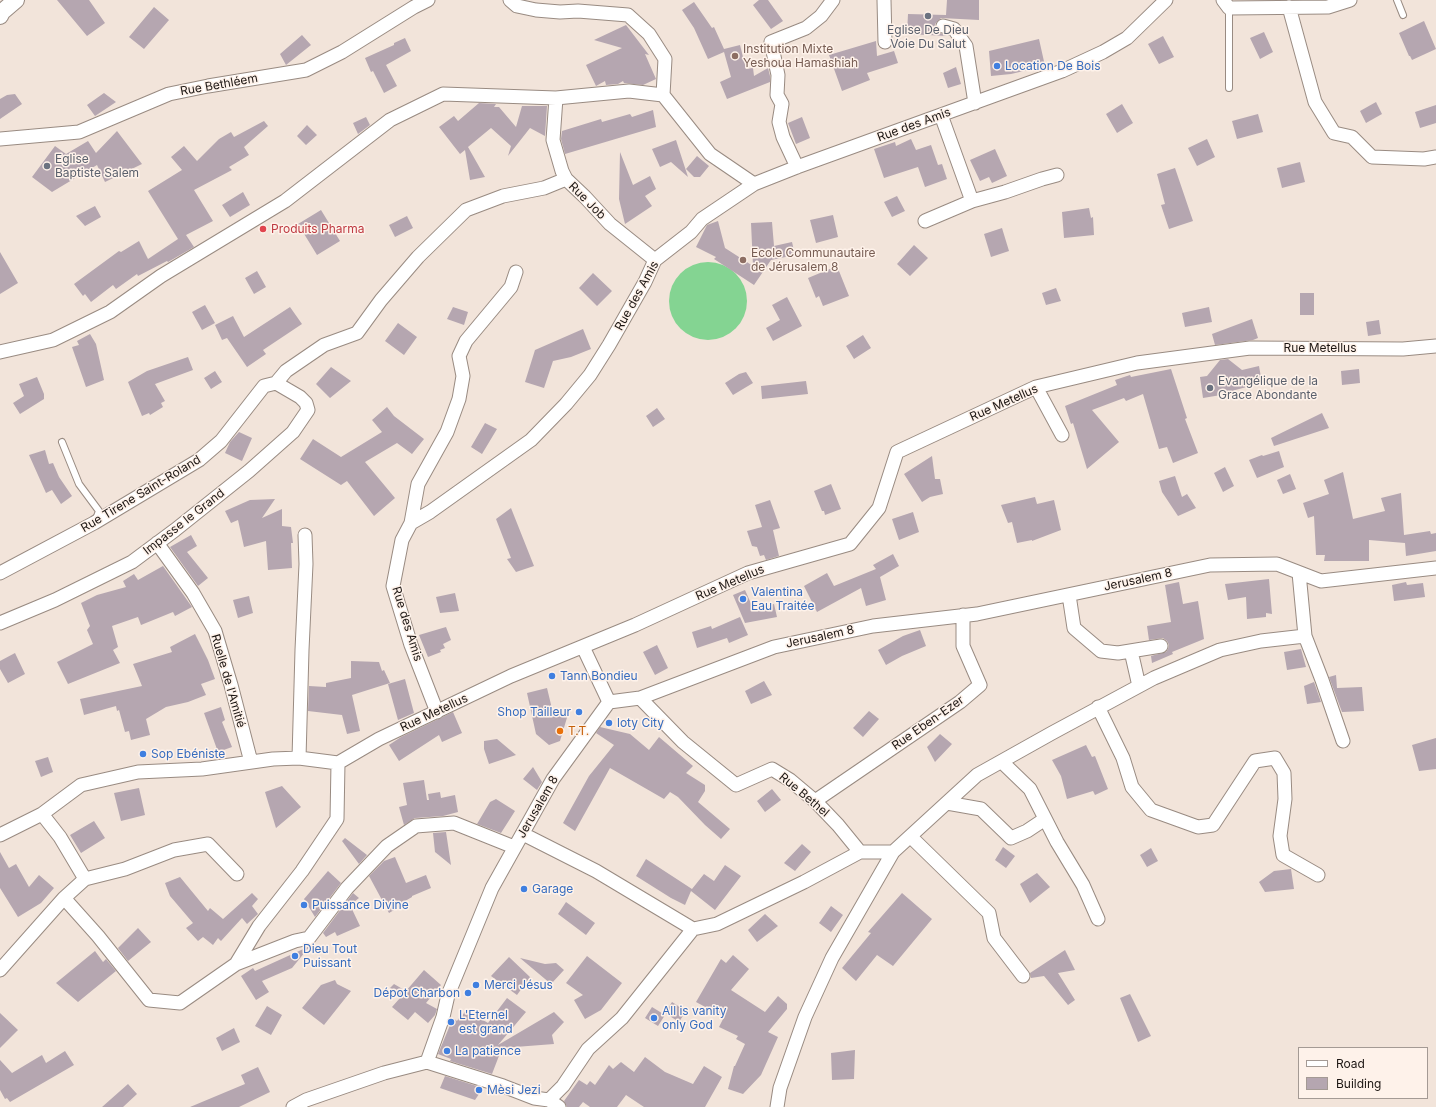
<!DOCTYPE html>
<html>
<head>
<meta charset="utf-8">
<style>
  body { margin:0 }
  #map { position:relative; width:1436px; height:1107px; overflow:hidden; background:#f2e4da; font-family:Inter,sans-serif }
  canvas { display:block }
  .legend { position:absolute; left:1298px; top:1047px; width:130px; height:52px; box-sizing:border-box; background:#fef2ea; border:1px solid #a49a94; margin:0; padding:5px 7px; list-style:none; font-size:12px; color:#1d1714 }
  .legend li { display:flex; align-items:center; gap:8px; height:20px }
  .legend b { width:20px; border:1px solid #a49a94 }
</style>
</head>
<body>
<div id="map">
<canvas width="1436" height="1107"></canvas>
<ul class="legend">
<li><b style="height:5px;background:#fff"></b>Road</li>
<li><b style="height:11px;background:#b5a6b0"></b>Building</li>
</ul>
</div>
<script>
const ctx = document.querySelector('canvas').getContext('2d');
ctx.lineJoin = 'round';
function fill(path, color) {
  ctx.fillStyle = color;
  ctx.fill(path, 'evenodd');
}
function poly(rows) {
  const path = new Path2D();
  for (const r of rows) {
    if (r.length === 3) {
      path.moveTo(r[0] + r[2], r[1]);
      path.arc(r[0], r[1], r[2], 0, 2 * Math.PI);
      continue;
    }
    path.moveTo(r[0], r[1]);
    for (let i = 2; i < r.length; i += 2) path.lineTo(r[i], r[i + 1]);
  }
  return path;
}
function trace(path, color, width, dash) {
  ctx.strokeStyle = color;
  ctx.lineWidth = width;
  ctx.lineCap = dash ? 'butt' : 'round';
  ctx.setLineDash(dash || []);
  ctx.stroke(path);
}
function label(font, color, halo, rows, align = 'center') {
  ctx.font = font + ' Inter,sans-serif';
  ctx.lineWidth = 3;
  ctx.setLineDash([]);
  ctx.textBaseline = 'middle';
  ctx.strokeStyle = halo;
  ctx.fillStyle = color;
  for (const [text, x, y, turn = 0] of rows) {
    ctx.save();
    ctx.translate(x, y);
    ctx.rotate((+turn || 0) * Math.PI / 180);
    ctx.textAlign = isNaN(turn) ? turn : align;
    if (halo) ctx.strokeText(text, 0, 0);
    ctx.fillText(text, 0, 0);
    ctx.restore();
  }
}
const green = poly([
  [708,301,39]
]);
const building = poly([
  [57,0,89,0,105,23,87,36],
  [759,0,768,0,783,21,771,29,753,5],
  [947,0,979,0,979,20,941,18,935,24,935,28,938,32,947,36,907,34,908,14,946,15],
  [694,2,712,28,714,27,724,49,740,45,746,69,753,68,754,76,768,68,770,76,770,82,727,99,720,82,731,77,724,52,708,59,694,28,682,10],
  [154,7,169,20,144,49,129,37],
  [1424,21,1436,49,1412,60,1410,56,1409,56,1399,33],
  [626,25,649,55,645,54,656,79,643,85,624,83,623,81,618,84,606,85,605,81,596,86,586,65,622,48,594,40],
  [1264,32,1273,52,1260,59,1250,38],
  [302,35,311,45,286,65,280,54],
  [1163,36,1174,57,1159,64,1148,44],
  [405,38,411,51,386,65,397,86,384,93,373,71,371,72,365,58,394,45,394,43],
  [1039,39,1045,66,1011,74,991,76,989,51],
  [876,41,877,56,894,51,898,63,867,73,870,80,842,91,829,55],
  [956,67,961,84,948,88,943,73],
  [104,93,116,102,95,116,87,105],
  [15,94,22,104,0,119,0,99,7,95],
  [1376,102,1382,114,1366,123,1360,111],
  [479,103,496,104,494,107,499,107,516,127,522,106,547,106,545,136,530,128,508,156,511,146,491,128,468,147,485,177,470,180,465,150,460,154,439,127,454,116,458,121],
  [1122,104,1133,123,1117,133,1106,114],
  [1436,105,1436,123,1420,128,1415,112],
  [653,110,656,127,565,154,561,139,562,131,601,119,602,122,630,114,632,117],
  [1258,114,1263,132,1237,139,1232,121],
  [366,117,370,125,358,134,353,123],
  [802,117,810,138,796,144,788,123],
  [264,121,268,126,244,147,249,155,229,167,232,170,194,190,213,221,186,235,194,247,168,262,167,261,138,276,137,274,116,289,113,285,91,302,85,294,83,296,74,284,119,251,121,252,139,241,148,259,178,239,148,191,182,170,171,157,184,146,197,161,219,139,231,132,234,137],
  [307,125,317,135,306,145,297,136],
  [117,131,142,164,105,182,97,165,52,192,32,177,55,146,66,154,88,141,96,153],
  [911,139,916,150,931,145,938,165,942,164,947,179,925,187,918,167,884,178,874,149,895,142,896,146],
  [1207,139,1215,157,1197,166,1188,148],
  [676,140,688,177,671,162,660,167,652,149],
  [995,149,1007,176,992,183,989,177,980,181,970,160],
  [620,152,633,185,650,176,656,189,645,196,652,206,625,224,619,199],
  [697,156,709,166,700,177,694,177,686,169],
  [1300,162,1305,182,1282,188,1277,168],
  [1175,168,1193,221,1169,229,1161,205,1165,204,1157,174],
  [243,192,250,205,230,217,222,205],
  [897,196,905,211,892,217,884,202],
  [95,206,101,217,85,226,76,216],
  [1089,208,1091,218,1093,217,1094,235,1064,238,1062,212],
  [321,210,340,241,317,255,298,224],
  [833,215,838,237,816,243,810,220],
  [407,216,413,228,395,237,389,225],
  [718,221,725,248,753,266,751,223,772,222,774,246,792,242,795,255,771,260,754,285,714,259,716,257,696,247,707,225],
  [1002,228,1009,251,991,257,984,234],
  [914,245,928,258,910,276,897,264],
  [0,252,18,283,0,294],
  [837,266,849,296,823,306,819,296,816,298,808,278],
  [257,271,266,287,254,294,245,278],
  [593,273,612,291,597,306,579,288],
  [1056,288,1061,301,1046,305,1042,293],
  [1300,293,1314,293,1314,315,1300,315],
  [787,297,802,326,773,341,766,328,780,320,772,305],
  [205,305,215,323,202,330,192,312],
  [290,307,302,324,263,350,266,354,247,367,227,338,222,340,215,325,233,316,244,337],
  [453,307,468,312,464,325,447,319],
  [1209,307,1212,322,1185,327,1182,313],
  [1252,319,1258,338,1253,340,1215,345,1212,334],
  [1379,320,1381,334,1368,336,1366,322],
  [398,323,417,337,404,355,385,341],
  [583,329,591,349,571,357,553,361,544,388,525,382,535,350],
  [90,334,96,344,104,380,86,387,72,347,79,345,77,341],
  [863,335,871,348,854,359,846,346],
  [188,357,193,370,155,384,165,401,161,403,163,407,150,415,149,413,142,416,128,382,147,371],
  [1228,359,1242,370,1259,366,1262,383,1220,394,1221,395,1203,398,1200,377,1207,376,1220,360],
  [331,367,351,381,330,398,316,384],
  [1171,369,1187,418,1185,419,1198,453,1173,463,1167,447,1159,449,1143,394,1126,401,1124,398,1092,410,1119,442,1087,469,1073,423,1071,424,1065,406,1117,385,1115,380,1130,375,1131,377],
  [1359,369,1360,383,1342,385,1341,371],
  [215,371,222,382,211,389,204,378],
  [746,372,753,383,733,395,725,383,739,374],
  [37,377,44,394,44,399,20,414,13,403,24,396,19,384],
  [806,381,808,394,762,399,761,386],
  [387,407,394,416,424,439,412,454,397,443,365,462,395,498,374,516,347,481,341,485,300,459,313,439,341,457,382,432,372,420],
  [657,408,665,419,653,427,646,416],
  [1322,413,1329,428,1274,446,1271,438],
  [485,423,497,429,482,454,471,447],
  [239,432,252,438,242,461,225,453,230,442],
  [45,450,49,464,53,463,59,477,72,496,61,504,52,490,46,493,29,455],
  [1279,451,1284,467,1257,478,1249,460,1262,455,1263,456],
  [932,456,935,479,940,479,943,494,930,497,922,502,904,474],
  [1225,467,1234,486,1223,492,1214,473],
  [1343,472,1353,519,1385,511,1381,498,1401,493,1404,535,1430,531,1431,534,1436,533,1436,551,1406,556,1405,543,1369,540,1369,561,1324,561,1325,555,1316,555,1314,516,1308,518,1303,503,1329,494,1324,480],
  [1290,474,1296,489,1283,494,1277,480],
  [1175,476,1182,497,1187,494,1196,508,1178,516,1162,492,1159,481],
  [831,484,841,509,825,515,824,511,822,511,814,491],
  [1035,497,1037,504,1054,500,1061,530,1032,541,1032,540,1017,543,1012,522,1008,523,1001,505],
  [275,499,262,518,282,509,282,526,291,527,293,543,291,543,292,568,268,570,266,541,244,547,238,520,231,523,225,511,250,500],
  [770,500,780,528,773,530,779,556,766,560,764,555,760,556,757,547,752,546,747,531,762,527,755,505],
  [511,508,534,566,516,572,507,559,511,558,496,519],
  [913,512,919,532,899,540,892,519],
  [191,535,197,546,187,552,208,578,198,586,170,547],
  [893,554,899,566,880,577,886,600,866,606,861,588,817,612,804,586,827,573,834,586,876,569,873,565],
  [163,566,192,607,175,616,173,612,141,625,138,617,112,626,118,647,113,650,120,663,68,684,57,662,93,644,87,630,90,626,81,603,97,595,126,587,123,581,134,574,138,580],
  [1269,579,1272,614,1266,613,1266,617,1247,619,1246,597,1228,600,1225,584],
  [1179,582,1183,604,1198,601,1204,639,1172,652,1173,654,1152,663,1151,656,1166,652,1168,649,1169,645,1167,641,1163,638,1149,640,1147,626,1171,622,1165,585],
  [1406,582,1407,585,1423,583,1425,597,1394,601,1392,585],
  [745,590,753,608,774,604,777,617,745,623,733,595],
  [455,593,459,611,440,613,436,597],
  [249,596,253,613,238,618,233,600],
  [740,617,748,635,729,643,727,638,697,648,692,632,711,626,712,629],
  [446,627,451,640,443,644,445,648,440,650,441,652,428,657,419,635],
  [920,630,926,646,902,656,886,665,878,650,903,636],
  [195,634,208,660,215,679,201,684,206,695,188,702,166,707,146,719,150,735,131,740,129,731,125,732,119,710,117,711,116,706,84,715,80,699,142,686,133,664,172,652,170,647],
  [657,645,668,668,655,675,643,652],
  [1301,649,1306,667,1287,670,1284,652],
  [15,653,25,674,8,683,0,669,0,661],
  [351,661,379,662,382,671,384,670,390,683,352,695,360,731,347,734,342,715,308,711,309,686,326,687,326,683,351,678],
  [1336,675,1337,688,1362,687,1364,711,1342,712,1329,677],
  [405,679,414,713,398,720,388,684],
  [764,681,772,695,751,704,745,691],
  [1314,682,1321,702,1307,704,1304,686],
  [547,688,554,717,569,711,560,741,549,745,536,734,527,693],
  [221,707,225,720,222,722,232,747,218,752,204,713],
  [869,711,879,719,863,737,853,728],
  [453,712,462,733,442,742,439,735,399,761,389,745,401,737],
  [600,727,630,734,649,750,659,737,693,766,686,773,705,785,705,791,698,802,730,829,721,839,705,825,678,797,670,792,664,799,610,768,575,831,563,823,589,776,614,745,596,733],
  [940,734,952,744,935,762,927,747],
  [1436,738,1436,769,1419,771,1412,745],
  [497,739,516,755,489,764,484,749,484,741],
  [1086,745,1092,757,1095,756,1108,789,1095,795,1093,791,1067,799,1061,776,1052,760],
  [48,757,53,772,41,777,35,761],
  [533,767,542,782,537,790,523,779],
  [424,780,427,800,429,800,428,794,440,792,441,798,455,795,458,812,443,816,415,818,404,825,399,807,407,805,403,783],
  [282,786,301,807,276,828,265,792],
  [139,788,145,815,121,821,114,793],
  [772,789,781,800,765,812,757,801],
  [496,799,515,811,501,833,477,824,490,802],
  [94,821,105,838,81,853,70,835],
  [446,832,451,865,435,852,433,833],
  [345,838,367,855,359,864,342,841],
  [802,844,811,852,795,871,784,863],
  [1003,847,1015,856,1006,868,995,860],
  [1151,848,1158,861,1147,867,1140,855],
  [0,852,9,868,16,864,29,887,39,875,54,888,41,903,18,917,0,888],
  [395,857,406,883,426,875,431,888,412,896,412,897,400,904,401,906,389,913,369,876,384,861],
  [646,859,692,889,704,874,714,881,725,865,741,876,715,910,691,891,685,905,671,898,636,876],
  [1291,869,1294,889,1265,892,1259,882,1274,871],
  [328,871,341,883,315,917,304,899],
  [1037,873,1050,887,1030,903,1020,884],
  [180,877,208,911,210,908,223,919,252,893,258,899,252,906,258,914,247,924,242,918,221,941,218,938,213,945,203,937,198,941,186,928,193,923,170,896,165,883],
  [353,893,359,898,350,905,360,926,337,936,335,932,326,937,323,933],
  [902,893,932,919,893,966,877,955,856,981,842,968,871,933,868,932],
  [566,902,595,923,586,935,558,914],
  [831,906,843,915,831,932,819,923],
  [765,914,778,926,757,942,748,930],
  [138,928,151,942,128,961,118,948],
  [310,946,292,968,262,981,269,992,256,1000,241,976,253,968,255,971],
  [1065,950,1075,970,1058,973,1075,1000,1068,1005,1044,976,1031,978,1030,973],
  [95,951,103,962,106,959,116,971,78,1002,56,983],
  [733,955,749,969,731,990,765,1012,778,996,787,1004,787,1009,768,1032,778,1037,761,1075,743,1094,728,1089,734,1066,735,1066,745,1044,736,1039,738,1036,719,1027,724,1017,696,1002,721,959,726,963],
  [587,956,622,983,601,1010,585,1019,574,1000,583,995,566,983],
  [509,957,530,977,517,995,491,976],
  [520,958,545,964,556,963,564,970,551,984],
  [424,970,441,985,426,1003,437,1009,435,1015,428,1023,415,1012,408,1020,392,1007,400,998,390,988,394,984,406,991],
  [335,980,337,984,351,991,324,1025,302,1008,321,985],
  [1130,994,1151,1036,1138,1042,1120,998],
  [507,998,526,1012,498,1045,554,1012,564,1022,552,1035,554,1044,502,1048,492,1074,450,1061,451,1059,438,1054,453,1018,457,1021,459,1018,460,1019,466,1010,488,1023],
  [672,1002,686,1011,679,1022,665,1013],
  [267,1006,282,1015,271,1035,255,1026],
  [652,1007,665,1015,658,1026,645,1018],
  [0,1013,18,1030,0,1048],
  [234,1028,240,1042,222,1051,216,1038],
  [855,1050,854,1079,832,1080,831,1053],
  [65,1051,74,1065,10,1102,7,1098,5,1099,0,1090,0,1060,12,1073,42,1055,46,1063],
  [645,1057,665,1072,693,1084,704,1066,722,1077,705,1107,644,1107,626,1095,617,1107,590,1107,583,1102,579,1107,567,1107,564,1101,579,1080,587,1085,590,1081,595,1085,609,1065,613,1069,621,1062,634,1072],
  [258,1067,270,1092,239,1107,190,1107,245,1084,241,1075],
  [445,1076,483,1088,475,1100,440,1088],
  [128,1084,137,1094,123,1107,102,1107]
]);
const service = poly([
  [1397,0,1403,15],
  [1229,88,1229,8],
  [62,442,79,484,99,511,96,519]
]);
const minor = poly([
  [510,0,517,6,536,10,560,12,578,11,628,15,649,34,665,59,663,95,710,154,754,184],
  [884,0,885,42],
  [1223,0,1229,8,1328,7,1350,0],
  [1289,7,1315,102,1334,133,1352,137,1372,157,1424,159,1436,157],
  [943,26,954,29,966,46,975,103],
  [556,98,553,140,562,171,566,179,585,197,610,224,655,260],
  [941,115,972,201,1005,192,1042,179,1057,175],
  [0,139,79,132,169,94,208,86,306,70,342,52,414,7,428,0],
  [797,167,783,137,779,122,782,104,777,95,778,75,771,42,806,28,821,16,833,0],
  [925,221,972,201],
  [0,352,53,340,110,312,161,276,285,201,390,120,443,94,556,98,629,91,663,95],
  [1036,387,1062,435],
  [411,523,418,484,447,432,459,399,463,376,459,356,466,341,511,287,516,272],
  [157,543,193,593,215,631,231,685,251,762],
  [0,573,94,523,199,460,221,441,264,386,276,383,286,371,324,345,357,333,381,300,418,257,466,210,503,196,544,188,566,179],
  [1299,573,1305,636,1322,680,1343,741],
  [1069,595,1074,628,1101,651,1118,653,1161,646],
  [0,623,55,600,132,562,175,530,249,471,293,432,308,410,306,403,300,397,276,383],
  [583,647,609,702],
  [1131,651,1139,686],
  [640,698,683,742,736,785,772,769,790,780,815,801,838,825,860,852,893,852],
  [1098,707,1123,758,1132,787,1151,810,1198,827,1213,825,1255,761,1275,758,1284,773,1285,799,1280,836,1283,855,1318,875],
  [437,712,411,645,393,586,402,540,411,523,430,512,531,440,566,404,590,375,609,345,645,282,655,260,691,232,702,219,754,184,797,167,1062,71,1103,52,1127,38,1166,0],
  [299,758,302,650,306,564,305,535],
  [1002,762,1030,789,1057,842,1083,885,1098,919],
  [815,801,960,702,980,685,963,646,963,615],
  [947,803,981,809,1011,838,1027,831,1045,819],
  [523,834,596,871,693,929],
  [0,835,42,814,81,785,138,772,202,769,273,759,299,758,338,763,379,739,511,676,635,625,748,573,850,544,879,508,897,452,1036,387,1137,363,1250,348,1403,349,1436,346],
  [911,837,989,913,994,938,1023,976],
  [85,879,125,869,174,850,208,844,237,874],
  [64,898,98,936,149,1000,180,1003,236,964,295,941,309,938,347,888,387,846,416,826,454,823,514,847],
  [236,964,259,926,302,871,337,819,338,763],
  [0,970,64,898,85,879,60,837,42,814],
  [427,1062,443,1017,448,995,492,888,553,779,609,702,640,698,774,647,873,626,977,614,1210,565,1277,564,1321,581,1436,568],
  [549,1100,563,1086,588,1049,622,1018,693,929,717,924,804,882,860,852],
  [293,1107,306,1100,384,1073,427,1062,503,1086,534,1098,549,1100,559,1107],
  [777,1107,780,1088,805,1017,832,958,893,852,977,775,1052,733,1154,678,1220,650,1261,641,1305,636]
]);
const tertiary = poly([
  [0,16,2,12,16,0]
]);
const markers = [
  [928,16,4,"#6b7280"],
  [735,56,4,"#8d6e63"],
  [997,66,4,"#3f7fe0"],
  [47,166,4,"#6b7280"],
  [263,229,4,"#e0444e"],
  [743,260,4,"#8d6e63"],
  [1210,388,4,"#6b7280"],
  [743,599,4,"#3f7fe0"],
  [552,676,4,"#3f7fe0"],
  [579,712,4,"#3f7fe0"],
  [609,723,4,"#3f7fe0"],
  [560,731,4,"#e8710a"],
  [143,754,4,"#3f7fe0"],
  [524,889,4,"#3f7fe0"],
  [304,905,4,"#3f7fe0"],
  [295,956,4,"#3f7fe0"],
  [476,985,4,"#3f7fe0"],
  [468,993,4,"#3f7fe0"],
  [654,1018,4,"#3f7fe0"],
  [451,1022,4,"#3f7fe0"],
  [447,1051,4,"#3f7fe0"],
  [479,1090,4,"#3f7fe0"]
];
const worshipNames = [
  ["Eglise De Dieu",928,30,"center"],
  ["Voie Du Salut",928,44,"center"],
  ["Eglise",55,159],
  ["Baptiste Salem",55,173],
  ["Evangélique de la",1218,381],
  ["Grace Abondante",1218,395]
];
const educationNames = [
  ["Institution Mixte",743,49],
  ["Yeshoua Hamashiah",743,63],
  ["Ecole Communautaire",751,253],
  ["de Jérusalem 8",751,267]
];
const shopNames = [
  ["Location De Bois",1005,66],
  ["Valentina",751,592],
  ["Eau Traitée",751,606],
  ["Tann Bondieu",560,676],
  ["Shop Tailleur",571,712,"right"],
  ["loty City",617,723],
  ["Sop Ebéniste",151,754],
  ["Garage",532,889],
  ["Puissance Divine",312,905],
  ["Dieu Tout",303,949],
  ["Puissant",303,963],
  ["Merci Jésus",484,985],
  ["Dépot Charbon",460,993,"right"],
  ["All is vanity",662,1011],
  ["only God",662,1025],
  ["L'Eternel",459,1015],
  ["est grand",459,1029],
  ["La patience",455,1051],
  ["Mèsi Jezi",487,1090]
];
const streetNames = [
  ["Rue Bethléem",219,85,-10],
  ["Rue des Amis",914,125,-20],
  ["Rue Job",587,201,45],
  ["Rue des Amis",637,296,-61],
  ["Rue Metellus",1320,348],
  ["Rue Metellus",1004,403,-24],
  ["Rue Tirene Saint-Roland",141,494,-31],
  ["Impasse le Grand",184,522,-38],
  ["Jerusalem 8",1138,580,-12],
  ["Rue Metellus",730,583,-23],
  ["Rue des Amis",407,624,73],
  ["Jerusalem 8",820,637,-12],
  ["Ruelle de l'Amitié",228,681,74],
  ["Rue Metellus",434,713,-25],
  ["Rue Eben-Ezer",928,723,-35],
  ["Rue Bethel",804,795,40],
  ["Jerusalem 8",538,807,-60]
];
const healthNames = [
  ["Produits Pharma",271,229]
];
const foodNames = [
  ["T.T.",568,731]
];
fill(green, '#84d492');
fill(building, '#b5a6b0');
trace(service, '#998b82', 8);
trace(minor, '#998b82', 15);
trace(tertiary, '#998b82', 18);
trace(service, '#fff', 6);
trace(minor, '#fff', 13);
trace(tertiary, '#fff', 16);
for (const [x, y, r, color] of markers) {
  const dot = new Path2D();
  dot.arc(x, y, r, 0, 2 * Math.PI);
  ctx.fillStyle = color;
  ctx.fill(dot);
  trace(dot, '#fef2ea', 1.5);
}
label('12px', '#5b616d', '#fef2ea', worshipNames, 'left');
label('12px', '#785e54', '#fef2ea', educationNames, 'left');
label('12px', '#366cbe', '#fef2ea', shopNames, 'left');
label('12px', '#1d1714', '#fef2ea', streetNames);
label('12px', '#be3a42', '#fef2ea', healthNames, 'left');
label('12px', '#c56008', '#fef2ea', foodNames, 'left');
</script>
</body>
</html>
